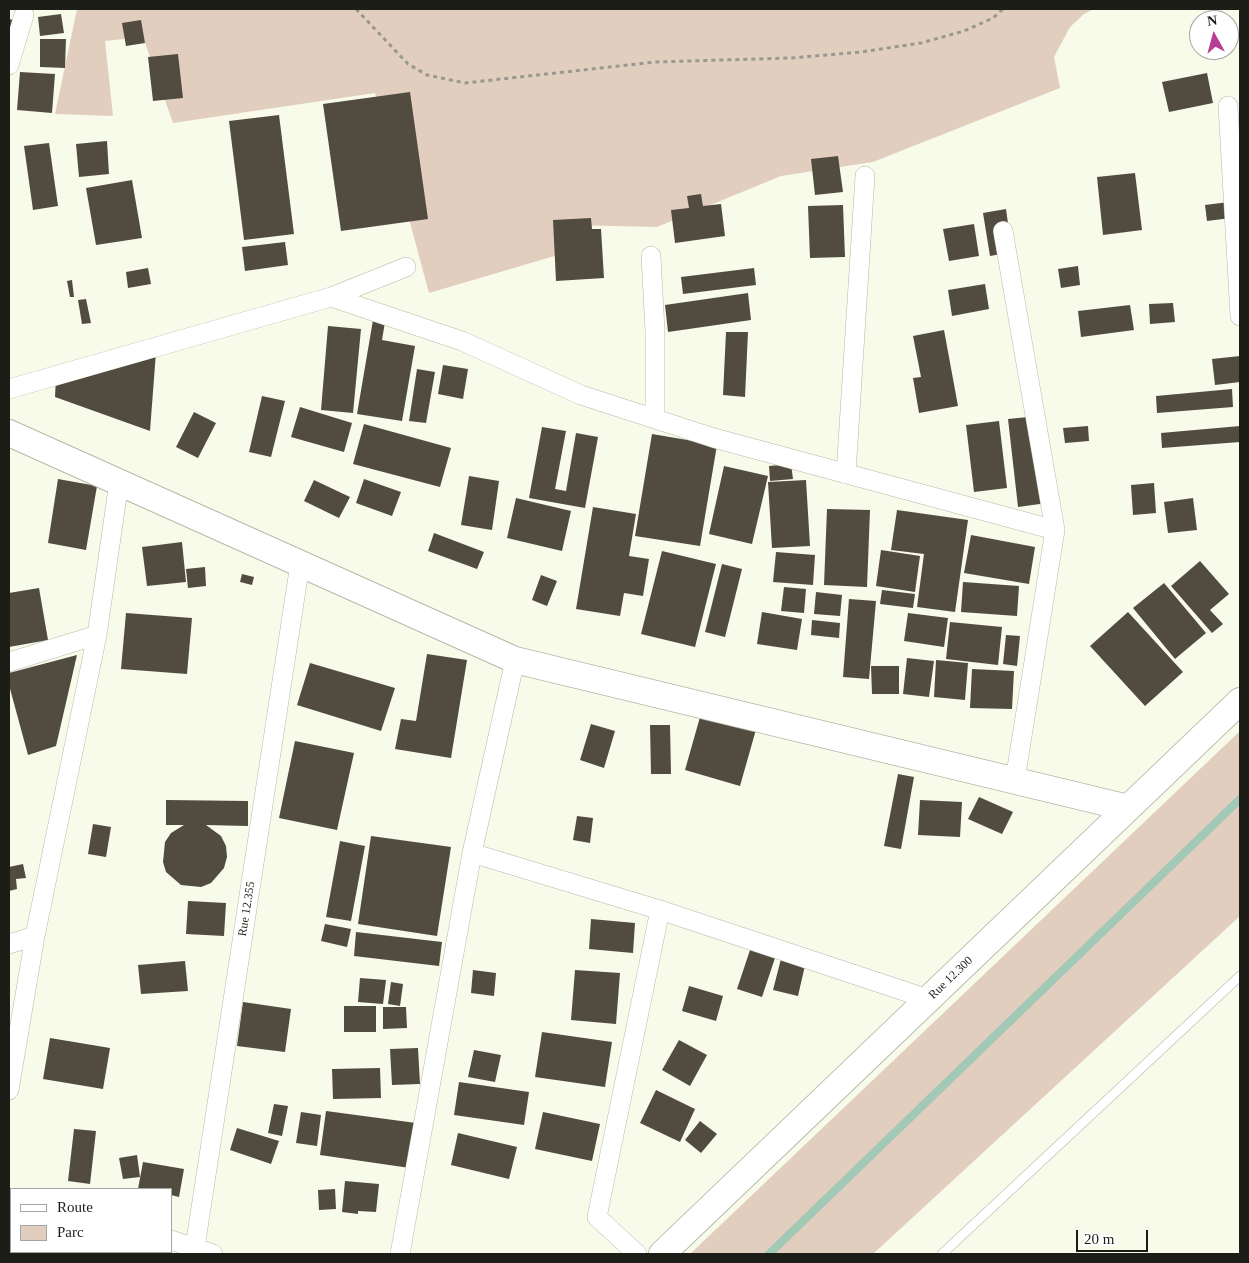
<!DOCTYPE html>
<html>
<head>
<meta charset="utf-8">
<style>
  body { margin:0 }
  #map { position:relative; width:1249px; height:1263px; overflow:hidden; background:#f8faea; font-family:Georgia,serif }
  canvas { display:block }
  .frame { position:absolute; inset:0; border:10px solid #1d1d17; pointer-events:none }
  .legend { position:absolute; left:10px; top:1188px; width:162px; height:65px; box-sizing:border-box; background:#fff; border:1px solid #a5a5a2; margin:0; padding:6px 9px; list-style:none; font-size:15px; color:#1d1d17 }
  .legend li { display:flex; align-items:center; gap:10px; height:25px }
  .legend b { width:25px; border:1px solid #a5a5a2 }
  .north { position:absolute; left:1189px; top:10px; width:50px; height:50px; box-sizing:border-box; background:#fff; border:1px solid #a5a5a2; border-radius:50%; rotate:353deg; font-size:14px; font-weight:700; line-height:20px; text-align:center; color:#1d1d17 }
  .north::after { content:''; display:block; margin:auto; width:18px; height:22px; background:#b73e92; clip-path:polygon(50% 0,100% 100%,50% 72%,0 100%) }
  .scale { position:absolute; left:1076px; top:1230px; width:72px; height:22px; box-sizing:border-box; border:2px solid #1d1d17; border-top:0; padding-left:6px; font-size:15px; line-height:18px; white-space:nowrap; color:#1d1d17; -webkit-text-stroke:4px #fff; paint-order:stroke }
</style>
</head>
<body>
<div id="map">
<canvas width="1249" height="1263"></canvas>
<div class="frame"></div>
<ul class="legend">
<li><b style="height:6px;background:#fff"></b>Route</li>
<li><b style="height:14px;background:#e2cebf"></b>Parc</li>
</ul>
<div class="north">N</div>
<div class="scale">20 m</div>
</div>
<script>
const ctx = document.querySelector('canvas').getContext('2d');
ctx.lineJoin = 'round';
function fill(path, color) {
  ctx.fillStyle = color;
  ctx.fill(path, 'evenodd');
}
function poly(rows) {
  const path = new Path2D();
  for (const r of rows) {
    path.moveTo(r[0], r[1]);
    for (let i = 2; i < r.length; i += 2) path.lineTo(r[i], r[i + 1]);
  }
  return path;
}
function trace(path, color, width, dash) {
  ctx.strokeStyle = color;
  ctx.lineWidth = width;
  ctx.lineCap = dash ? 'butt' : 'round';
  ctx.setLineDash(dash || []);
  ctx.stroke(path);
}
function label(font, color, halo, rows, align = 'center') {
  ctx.font = font + ' Georgia,serif';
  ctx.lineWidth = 5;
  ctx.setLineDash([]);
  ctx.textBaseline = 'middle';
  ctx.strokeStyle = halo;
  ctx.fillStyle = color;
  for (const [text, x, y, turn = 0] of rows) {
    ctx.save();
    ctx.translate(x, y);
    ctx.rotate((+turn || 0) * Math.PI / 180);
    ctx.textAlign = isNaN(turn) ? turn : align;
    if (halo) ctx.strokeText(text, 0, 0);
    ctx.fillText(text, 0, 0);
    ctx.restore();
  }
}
const green = poly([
  [77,9,1094,9,1084,14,1070,27,1054,57,1060,88,873,162,781,176,657,227,568,225,568,252,429,293,375,93,173,123,143,37,105,41,113,116,55,114],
  [1240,731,1240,916,873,1254,690,1254]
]);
const stream = poly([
  [769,1254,1240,799]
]);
const building = poly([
  [61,14,64,33,40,36,38,17],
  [9,19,13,20,9,32],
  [141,20,145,43,126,46,122,23],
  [40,39,66,39,65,68,40,67],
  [178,54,183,98,153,101,148,57],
  [20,72,55,74,52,113,17,110],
  [1207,73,1213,103,1169,112,1162,82],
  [410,92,428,219,341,231,323,104],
  [279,115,294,234,244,240,229,121],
  [107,141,109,174,79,177,76,144],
  [49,143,58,206,33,210,24,146],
  [838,156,843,192,815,195,811,159],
  [1135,173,1142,230,1103,235,1097,177],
  [132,180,142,238,96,245,86,188],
  [701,194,703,206,721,204,725,236,675,243,671,210,689,208,687,196],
  [1237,201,1239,217,1207,221,1205,205],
  [843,205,845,257,810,258,808,206],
  [1006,209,1012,252,990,256,983,213],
  [591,218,592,229,601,229,604,278,556,281,553,220],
  [974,224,979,256,949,261,943,229],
  [285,242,288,265,245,271,242,247],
  [1078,266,1080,285,1061,288,1058,269],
  [148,268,151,284,128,288,126,272],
  [754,268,756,285,683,294,681,277],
  [72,280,74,297,70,297,67,281],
  [985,284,989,309,952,316,948,290],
  [748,293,751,320,668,332,665,305],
  [86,299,91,323,82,324,78,300],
  [1173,303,1175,322,1150,324,1149,304],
  [1130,305,1134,330,1081,337,1078,311],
  [373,320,385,322,382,340,415,346,402,421,357,414],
  [328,326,361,329,353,413,321,410],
  [944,330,958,406,919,413,913,378,921,377,913,336],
  [726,332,748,332,745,397,723,395],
  [156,352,150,431,55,397,56,377],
  [1240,356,1240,382,1215,385,1212,359],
  [443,365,468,369,463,399,438,394],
  [417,369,435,372,426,423,409,421],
  [1232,389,1233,407,1157,413,1156,396],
  [262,396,285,401,271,457,249,452],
  [300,407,352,423,344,452,291,437],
  [194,412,216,423,198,458,176,447],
  [1038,416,1047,503,1018,507,1008,419],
  [999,421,1007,488,974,492,966,425],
  [364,424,451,448,440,487,353,464],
  [1088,426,1089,441,1065,443,1063,428],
  [1240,426,1240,442,1162,448,1161,433],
  [542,427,566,431,555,489,566,491,576,433,598,437,585,508,529,498],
  [652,434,717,445,700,546,635,536],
  [791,464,793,479,770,481,769,466],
  [724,466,768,476,752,544,709,534],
  [469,476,499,481,492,530,461,525],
  [58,479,97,486,86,550,48,543],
  [364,479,401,492,392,516,356,503],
  [314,480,350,497,339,518,304,501],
  [806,480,810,546,772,548,768,482],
  [1154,483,1156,513,1133,515,1131,485],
  [516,498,571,511,562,551,507,538],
  [1193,498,1197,530,1168,533,1164,502],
  [593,507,636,514,629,556,649,559,643,596,624,593,620,616,576,609],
  [827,509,870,510,867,587,824,585],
  [897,510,968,520,955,612,917,607,924,554,891,550],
  [434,533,484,552,477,569,428,551],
  [971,535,1035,547,1029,584,964,573],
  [182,542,186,582,147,586,142,547],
  [881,550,920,556,915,592,876,586],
  [662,551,716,564,695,647,641,634],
  [776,552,815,555,813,585,773,582],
  [1200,561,1229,594,1210,610,1223,624,1212,633,1171,586],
  [722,564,742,569,725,637,705,632],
  [205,567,206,586,188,588,186,569],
  [242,574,254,577,252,585,240,582],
  [541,575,557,581,547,606,532,600],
  [963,582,1019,586,1017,616,961,612],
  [1164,583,1206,633,1175,659,1133,608],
  [784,587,806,589,804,613,781,611],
  [39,588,48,640,9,647,9,593],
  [882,590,915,594,913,608,880,604],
  [816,592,842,595,840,616,814,614],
  [849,599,876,601,869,679,843,677],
  [762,612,802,619,797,650,757,644],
  [1128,612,1183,672,1145,706,1090,646],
  [126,613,192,618,187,674,121,669],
  [908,613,948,618,944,647,904,641],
  [812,620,840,623,839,638,811,635],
  [950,622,1002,627,998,665,946,659],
  [1006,635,1020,636,1017,666,1003,664],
  [427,654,467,660,451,758,395,749,401,719,416,721],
  [77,655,56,746,28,755,9,685,9,673],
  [907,658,934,661,929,697,903,694],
  [936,660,968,663,965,700,934,697],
  [310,663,395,688,381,731,297,705],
  [871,666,899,666,899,694,872,694],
  [972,669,1014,671,1012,709,970,708],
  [702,710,757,726,740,786,685,770],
  [591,724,615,731,604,768,580,760],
  [650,725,670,725,671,774,651,774],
  [295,741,354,753,337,830,279,818],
  [898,774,914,777,901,849,884,846],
  [979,797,1013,812,1002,834,968,819],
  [166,800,248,801,248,826,206,825,221,836,226,846,227,857,224,868,211,883,201,887,181,885,166,872,163,862,165,842,171,833,184,825,166,825],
  [920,800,962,802,960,837,918,835],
  [577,816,593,818,590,843,573,840],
  [93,824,111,827,106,857,88,854],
  [371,836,451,847,437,936,358,924],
  [340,841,365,846,351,921,326,917],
  [23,864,26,878,16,879,17,889,9,891,9,867],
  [188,901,226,903,224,936,186,934],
  [591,919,635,923,633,953,589,949],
  [325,924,351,929,347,947,321,941],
  [356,932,442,942,439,966,354,956],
  [753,941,778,949,762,997,737,989],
  [782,955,806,961,798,996,773,990],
  [185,961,188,991,141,994,138,965],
  [473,970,496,973,494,996,471,993],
  [575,970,620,973,616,1024,571,1020],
  [360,978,386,980,383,1004,358,1002],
  [391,982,403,984,400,1006,388,1004],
  [689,986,723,996,716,1021,682,1011],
  [243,1002,291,1009,285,1052,237,1046],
  [344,1006,376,1006,376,1032,344,1032],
  [383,1007,406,1007,407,1028,383,1029],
  [542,1032,612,1042,605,1087,535,1077],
  [50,1038,110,1048,103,1089,43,1079],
  [679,1040,707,1055,690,1086,662,1070],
  [418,1048,420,1084,392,1085,390,1049],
  [474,1050,501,1055,495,1082,468,1077],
  [380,1068,381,1098,333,1099,332,1069],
  [459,1082,529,1092,524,1125,454,1115],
  [656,1090,695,1109,680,1142,640,1123],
  [274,1104,288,1106,282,1136,268,1133],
  [326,1111,416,1123,410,1168,320,1155],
  [301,1112,321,1115,317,1146,296,1143],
  [543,1112,600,1124,592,1161,535,1149],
  [700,1121,717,1134,701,1153,685,1140],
  [237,1128,279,1141,271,1164,230,1150],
  [74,1129,96,1131,90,1184,68,1181],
  [458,1133,517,1147,509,1179,451,1165],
  [137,1155,140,1177,123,1179,119,1158],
  [143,1162,184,1169,179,1197,171,1195,171,1189,138,1189],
  [345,1181,379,1184,376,1212,358,1211,358,1214,342,1212],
  [335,1189,336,1209,319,1210,318,1190],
  [78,1252,97,1252,104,1254,78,1254]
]);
const path = poly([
  [356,9,408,64,427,75,465,83,655,62,791,58,861,52,921,43,964,31,993,18,1003,9]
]);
const lane = poly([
  [942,1254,1240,976]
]);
const street = poly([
  [9,65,24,15],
  [1228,106,1240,316],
  [1003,231,1055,530,1015,780],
  [651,256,655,331,655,418],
  [331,297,462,341,581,395,714,438,1055,530],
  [9,389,331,297,406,267],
  [846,474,865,176],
  [9,662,97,635],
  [472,853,660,910,928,999],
  [9,944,35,936],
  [9,1090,35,936,97,635,119,482],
  [9,1214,11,1214],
  [171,1240,213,1254],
  [197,1254,195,1247,300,564],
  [400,1254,472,853,515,660],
  [637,1254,597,1217,660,910]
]);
const secondary = poly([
  [9,433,515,660,1128,808],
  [662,1254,1240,701]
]);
const streetNames = [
  ["Rue 12.355",247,909,-81],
  ["Rue 12.300",951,978,-44]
];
fill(green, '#e2cebf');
trace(stream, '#a2c8b6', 8);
fill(building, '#524c40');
trace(lane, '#b6b9a9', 10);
trace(street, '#b6b9a9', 20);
trace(secondary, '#b6b9a9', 28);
trace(path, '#98998e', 3, [4, 4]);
trace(lane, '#fff', 9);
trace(street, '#fff', 19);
trace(secondary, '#fff', 26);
label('12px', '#1d1d17', '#fff', streetNames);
</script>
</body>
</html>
